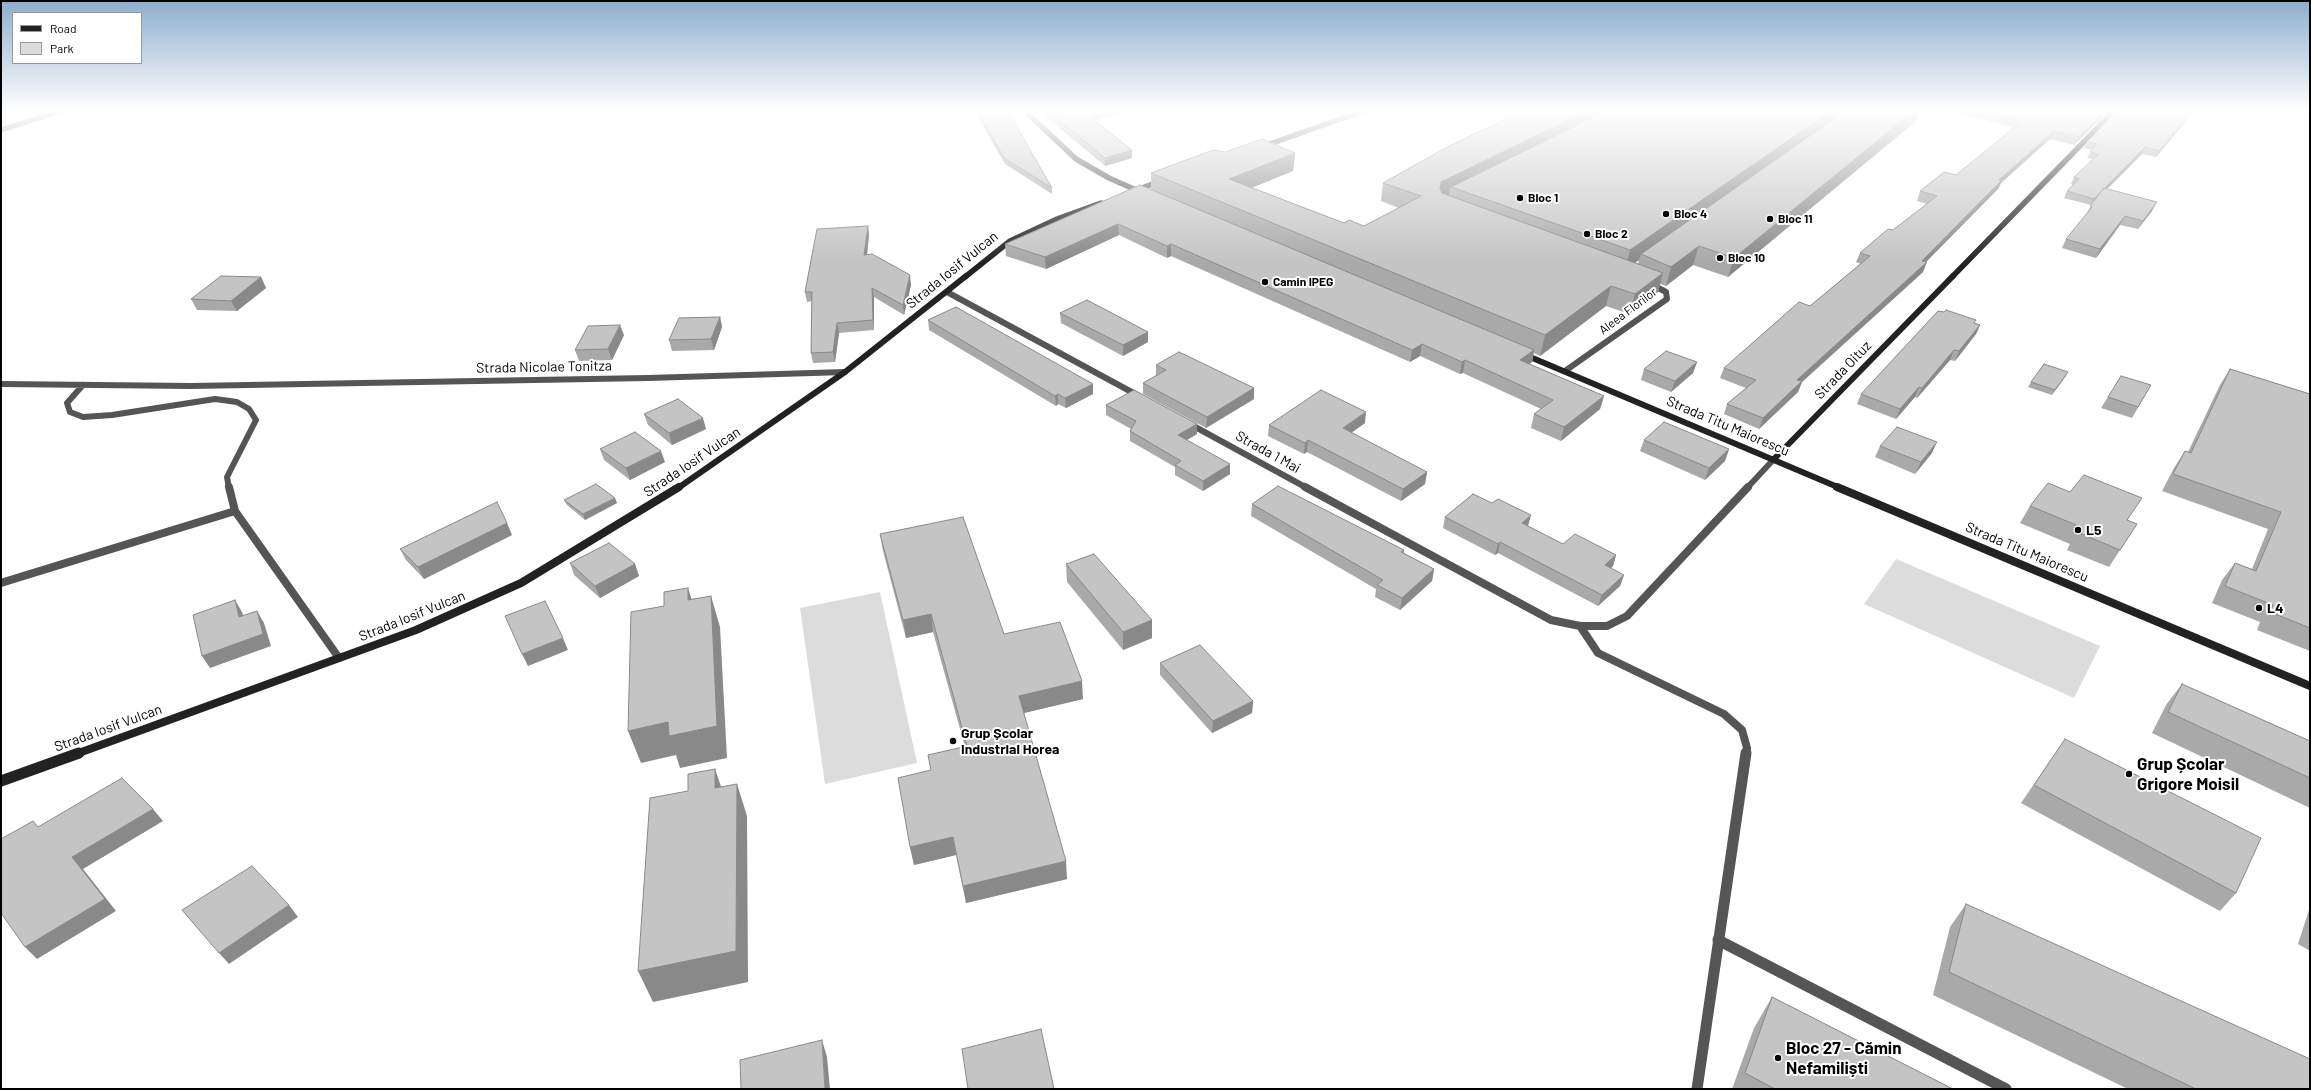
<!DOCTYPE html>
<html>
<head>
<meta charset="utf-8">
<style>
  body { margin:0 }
  #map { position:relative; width:2311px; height:1090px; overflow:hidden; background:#fff; font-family:Barlow,sans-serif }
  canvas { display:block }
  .frame { position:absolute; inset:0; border:2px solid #000; pointer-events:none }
  .legend { position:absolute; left:12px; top:12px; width:130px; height:52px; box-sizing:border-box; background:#fff; border:1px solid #999; margin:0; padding:5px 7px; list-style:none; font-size:12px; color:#000 }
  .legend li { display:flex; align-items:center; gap:8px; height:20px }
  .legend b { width:20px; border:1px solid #999 }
</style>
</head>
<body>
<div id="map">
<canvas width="2311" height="1090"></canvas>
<div class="frame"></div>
<ul class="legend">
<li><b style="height:5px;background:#222"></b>Road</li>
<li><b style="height:11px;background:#dcdcdc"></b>Park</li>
</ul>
</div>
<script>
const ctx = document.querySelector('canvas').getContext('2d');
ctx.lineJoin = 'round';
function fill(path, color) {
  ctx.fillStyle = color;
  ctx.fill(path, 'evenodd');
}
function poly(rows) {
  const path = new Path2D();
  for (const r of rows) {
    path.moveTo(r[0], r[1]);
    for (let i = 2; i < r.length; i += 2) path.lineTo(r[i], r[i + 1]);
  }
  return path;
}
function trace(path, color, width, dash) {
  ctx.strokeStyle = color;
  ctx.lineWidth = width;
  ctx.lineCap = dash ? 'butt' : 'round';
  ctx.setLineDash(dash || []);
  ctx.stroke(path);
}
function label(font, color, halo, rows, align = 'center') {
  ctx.font = font + ' Barlow,sans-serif';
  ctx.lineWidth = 4;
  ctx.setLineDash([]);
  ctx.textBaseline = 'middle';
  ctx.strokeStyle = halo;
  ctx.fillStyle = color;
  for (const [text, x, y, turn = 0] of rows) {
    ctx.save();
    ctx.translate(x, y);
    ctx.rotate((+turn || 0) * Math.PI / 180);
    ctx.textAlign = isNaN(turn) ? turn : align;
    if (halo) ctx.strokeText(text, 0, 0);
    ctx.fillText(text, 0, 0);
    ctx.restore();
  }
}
const green = poly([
  [1896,559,2100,646,2074,698,1864,604],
  [880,592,917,763,825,784,800,608]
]);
const service = poly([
  [1718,940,2006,1089]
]);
const minorFar3 = poly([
  [1,130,63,110]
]);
const minorFar2 = poly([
  [947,292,1139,396],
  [1565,371,1667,299,1666,292,1649,283],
  [1,384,191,386,648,378,845,372],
  [83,385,67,403,70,412,83,417,112,415,215,399,237,402,249,409,256,420,227,477,229,488],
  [1188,423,1307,488],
  [1747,488,1774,459]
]);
const minorFar1 = poly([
  [229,487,235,511,339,658],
  [1305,487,1551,620,1580,626,1607,626,1627,616,1748,487],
  [1,583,235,511],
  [1580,626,1598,653,1724,714,1742,730,1747,748,1746,754]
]);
const minor = poly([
  [1697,1089,1746,753]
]);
const tertiary = poly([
  [1024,110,1076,159,1109,178,1136,190,1161,181],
  [1261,147,1366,110]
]);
const secondaryFar3 = poly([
  [965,277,1010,241,1057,219,1101,203],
  [1952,277,2115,110]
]);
const secondaryFar2 = poly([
  [1523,354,1840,488],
  [1774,459,1953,276],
  [678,488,845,372,966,276]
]);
const secondaryFar1 = poly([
  [1837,487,2310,686],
  [76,754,416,630,521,583,679,487]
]);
const secondary = poly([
  [1,781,79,753]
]);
const wall = poly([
  [974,110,1007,110,1052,188,1052,194,1005,164],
  [1038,110,1133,110,1095,120,1132,150,1132,158,1105,166],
  [1946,110,2108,110,2107,113,2074,145,2050,139,2001,183,1998,189,1926,262,1923,272,1802,382,1798,392,1759,429,1724,414,1727,404,1746,388,1720,378,1724,368,1810,306,1861,264,1856,262,1860,253,1893,230,1927,204,1917,201,1920,191,1956,175,2012,130,2011,129,2012,127],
  [2194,111,2156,157,2142,154,2107,189,2152,211,2138,229,2120,225,2096,258,2062,248,2066,239,2086,215,2091,205,2064,198,2067,191,2073,185,2071,184,2074,177,2093,159,2087,158,2092,150,2084,148,2087,142,2135,112],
  [1916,121,1728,277,1693,265,1666,286,1660,284,1658,292,1629,314,1606,306,1540,356,1534,353,1532,362,1529,364,1604,396,1600,409,1561,441,1531,428,1534,414,1541,409,1463,373,1460,374,1420,356,1410,362,1171,256,1167,258,1119,235,1046,269,1006,256,1005,244,1151,189,1151,173,1225,152,1295,153,1293,171,1252,188,1344,223,1364,226,1399,208,1381,201,1383,183],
  [1639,260,1638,264,1635,263],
  [868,226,869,235,867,254,911,285,904,315,874,297,874,330,839,333,835,362,813,363,811,353,812,301,807,302,805,292],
  [261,277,266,288,237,311,197,310,191,299],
  [1060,313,1148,332,1148,342,1123,356,1061,323],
  [720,317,722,327,714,350,672,351,669,340],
  [928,320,1093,384,1093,394,1066,408,1058,404,1056,406,929,330],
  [1975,323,1980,325,1976,334,1955,361,1950,360,1917,398,1915,397,1896,419,1857,404,1861,394],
  [624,335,612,360,579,361,575,350],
  [1697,362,1693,373,1671,392,1641,380,1644,369],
  [1156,365,1254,388,1254,399,1206,428,1143,394,1143,383,1156,376],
  [2230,369,2310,394,2310,651,2257,630,2260,622,2212,603,2222,580,2235,563,2252,569,2268,529,2162,491,2174,468,2185,451,2188,452,2220,385],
  [2068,372,2065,377,2052,395,2028,387,2031,382],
  [2151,385,2132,418,2101,408,2108,397],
  [1106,405,1197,434,1187,440,1230,474,1203,491,1175,475,1175,467,1130,441,1130,431,1131,429,1106,415],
  [644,414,706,429,672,445,648,425],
  [1365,423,1351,433,1427,472,1425,484,1401,501,1307,452,1304,454,1268,436,1269,425],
  [1644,440,1729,449,1725,461,1705,480,1640,451],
  [1880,446,1932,453,1915,474,1875,457],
  [600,449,665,462,630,480,604,460],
  [564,500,617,503,585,520,567,505],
  [1252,504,1404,550,1404,553,1434,569,1432,581,1400,610,1375,597,1376,589,1251,516],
  [2030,506,2127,520,2137,524,2109,567,2067,550,2070,544,2020,523],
  [1445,517,1528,526,1563,544,1616,555,1613,566,1611,568,1624,575,1620,586,1598,606,1498,553,1495,555,1443,528],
  [880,534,1083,699,1023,713,1067,879,966,903,956,855,914,865,910,847,931,770,928,755,965,747,933,632,906,638,883,551],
  [512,535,424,579,406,560,400,549],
  [570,563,635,564,639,576,600,598,574,575],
  [1066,564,1152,620,1152,638,1123,650,1067,582],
  [1160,663,1253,701,1252,713,1212,733,1160,675],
  [2182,684,2310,741,2310,808,2152,733,2166,705],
  [2065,739,2236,893,2220,911,2021,803],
  [1966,904,2310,1089,2128,1089,1933,995,1950,927],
  [2309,910,2310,910,2310,951,2298,944],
  [1772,997,1953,1089,1732,1089,1754,1028]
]);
const shadedWall = poly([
  [1104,110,1133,110,1088,122,1087,115],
  [1589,110,1619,110,1451,187,1449,195,1439,201,1440,189,1441,182],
  [1832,110,1851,110,1641,254,1639,260,1625,270,1630,250],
  [1915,110,1920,110,1916,121,1728,277,1734,258],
  [2105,110,2108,110,2107,113,2074,145,2079,137],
  [2193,110,2195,110,2156,157,2159,151],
  [2054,131,2050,139,2001,183,1998,189,1921,267,1927,262,1923,272,1802,382,1798,392,1759,429,1763,418,1797,380,1999,180],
  [2145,147,2142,154,2091,205,2094,199],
  [1132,150,1132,158,1105,166,1105,158],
  [1295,153,1293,171,1228,197,1229,179],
  [2157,202,2152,211,2138,229,2143,221],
  [2125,216,2120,225,2096,258,2100,249],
  [1118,224,1119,235,1046,269,1045,257],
  [868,226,869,235,866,264,864,255],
  [1171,244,1171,256,1167,258,1167,246],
  [1699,246,1693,265,1666,286,1671,267],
  [1663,273,1658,292,1629,314,1635,294],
  [910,275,911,285,904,315,903,305],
  [261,277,266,288,237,311,231,301],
  [1611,286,1606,306,1540,356,1545,335],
  [872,288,874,297,874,330,873,320],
  [720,317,722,327,714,350,711,339],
  [837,323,839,333,835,362,833,352],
  [620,325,624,335,612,360,608,349],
  [1980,325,1976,334,1955,361,1959,351],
  [1148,332,1148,342,1123,356,1123,345],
  [1422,344,1420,356,1410,362,1412,350],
  [1534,350,1532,362,1518,373,1520,360],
  [1954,350,1950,360,1917,398,1922,388],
  [1465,360,1463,373,1460,374,1462,362],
  [1697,362,1693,373,1671,392,1675,381],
  [2068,372,2065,377,2052,395,2055,390],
  [1093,384,1093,394,1066,408,1065,398],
  [1919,387,1915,397,1896,419,1900,409],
  [1254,388,1254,399,1206,428,1207,417],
  [1058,394,1058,404,1056,406,1055,396],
  [1604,396,1600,409,1561,441,1564,427],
  [1366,412,1365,423,1341,440,1343,428],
  [703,418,706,429,672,445,669,433],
  [1197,424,1197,434,1178,445,1178,435],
  [1308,440,1307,452,1304,454,1305,443],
  [1937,442,1932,453,1915,474,1921,462],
  [1729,449,1725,461,1705,480,1709,468],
  [661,451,665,462,630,480,626,468],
  [1230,464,1230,474,1203,491,1203,481],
  [1427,472,1425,484,1401,501,1403,489],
  [615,498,617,503,585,520,583,514],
  [1531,515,1528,526,1522,523],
  [507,523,512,535,424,579,418,567],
  [1500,542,1498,553,1495,555,1498,544],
  [1616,555,1613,566,1602,577,1605,565],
  [635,564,639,576,600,598,595,586],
  [1434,569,1432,581,1400,610,1402,598],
  [1624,575,1620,586,1598,606,1602,595],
  [688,588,698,619,688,600],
  [711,596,720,627,727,758,680,768,676,755,641,763,628,731],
  [235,600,242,612,247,629,239,617],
  [257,611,264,623,271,646,210,668,202,656],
  [931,614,933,632,906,638,903,620],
  [1152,620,1152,638,1123,650,1123,632],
  [563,638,568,650,528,666,522,654],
  [1082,681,1083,699,1020,714,1019,696],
  [1253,701,1252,713,1212,733,1213,721],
  [715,769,726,801,715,788],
  [737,784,747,816,748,982,653,1002,638,971],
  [153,809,163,821,83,869,116,911,37,959,25,947,72,857],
  [953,837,956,855,914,865,910,847],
  [1066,861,1067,879,966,903,963,886],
  [289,905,298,917,229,964,219,953],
  [822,1040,827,1057,830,1089,825,1089]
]);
const building = poly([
  [977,110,1007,110,1052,188,1004,158,977,110],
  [1047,110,1104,110,1087,115,1132,150,1105,158,1047,110],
  [1525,110,1589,110,1441,182,1440,189,1442,193,1663,273,1635,294,1611,286,1545,335,1151,173,1213,150,1225,152,1262,139,1295,153,1229,179,1344,223,1349,220,1364,226,1421,196,1383,183,1449,146,1525,110],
  [1608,110,1832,110,1630,250,1451,187,1608,110],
  [1847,110,1915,110,1734,258,1699,246,1671,267,1641,254,1847,110],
  [1982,110,2105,110,2079,137,2054,131,1999,180,2002,180,1922,261,1927,262,1797,380,1802,381,1763,418,1727,404,1756,380,1724,368,1799,302,1810,306,1870,256,1860,253,1888,229,1893,230,1937,196,1920,191,1944,172,1956,175,2021,122,2015,121,2017,119,1982,110],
  [2118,110,2125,110,2135,112,2138,110,2193,110,2159,151,2145,147,2094,199,2067,191,2079,179,2074,177,2099,154,2090,152,2097,144,2087,142,2118,110],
  [1140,185,1534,350,1520,360,1604,396,1564,427,1534,414,1553,400,1465,360,1462,362,1422,344,1412,350,1171,244,1167,246,1118,224,1045,257,1005,244,1140,185],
  [2104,188,2157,202,2143,221,2125,216,2100,249,2066,239,2092,207,2090,206,2104,188],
  [868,226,864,255,872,254,910,275,903,305,872,288,873,320,837,323,833,352,811,353,812,292,805,292,817,229,868,226],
  [221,276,261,277,231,301,191,299,221,276],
  [1087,300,1148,332,1123,345,1060,313,1087,300],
  [956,307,1093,384,1065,398,1058,394,1055,396,928,320,956,307],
  [1946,310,1976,320,1974,323,1980,325,1959,351,1954,350,1922,388,1919,387,1900,409,1861,394,1938,311,1944,312,1946,310],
  [720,317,711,339,669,340,679,318,720,317],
  [620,325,608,349,575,350,588,326,620,325],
  [1666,351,1697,362,1675,381,1644,369,1666,351],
  [1179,352,1254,388,1207,417,1143,383,1166,370,1156,365,1179,352],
  [2044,364,2068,372,2055,390,2031,382,2044,364],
  [2230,369,2310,394,2310,628,2270,612,2273,605,2225,586,2235,563,2256,571,2281,512,2173,474,2185,451,2191,453,2230,369],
  [2121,376,2151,385,2138,407,2108,397,2121,376],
  [1134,390,1197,424,1178,435,1230,464,1203,481,1175,465,1181,461,1130,431,1136,421,1106,405,1134,390],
  [1321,390,1366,412,1343,428,1427,472,1403,489,1308,440,1305,443,1269,425,1321,390],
  [678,399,703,418,669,433,644,414,678,399],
  [1664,422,1729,449,1709,468,1644,440,1664,422],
  [1897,427,1937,442,1921,462,1880,446,1897,427],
  [635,432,661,451,626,468,600,449,635,432],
  [2084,475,2142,498,2127,520,2137,524,2120,550,2077,532,2081,527,2030,506,2048,483,2070,492,2084,475],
  [596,484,615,498,583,514,564,500,596,484],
  [1278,486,1404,550,1401,552,1434,569,1402,598,1377,585,1383,580,1252,504,1278,486],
  [1473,494,1492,503,1498,499,1531,515,1522,523,1563,544,1575,534,1616,555,1605,565,1624,575,1602,595,1500,542,1498,544,1445,517,1473,494],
  [497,502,507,523,418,567,400,549,497,502],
  [963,517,1004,634,1060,622,1082,681,1019,696,1066,861,963,886,953,837,910,847,898,778,931,770,928,755,967,746,931,614,903,620,880,534,963,517],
  [609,543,635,564,595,586,570,563,609,543],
  [1094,554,1152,620,1123,632,1066,564,1094,554],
  [688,588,688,600,711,596,717,726,669,736,668,722,628,731,631,612,664,606,664,592,688,588],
  [235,600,239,617,257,611,263,634,202,656,193,615,235,600],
  [545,601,563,638,522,654,505,616,545,601],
  [1200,645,1253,701,1213,721,1160,663,1200,645],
  [2182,684,2310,741,2310,778,2168,712,2182,684],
  [2065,739,2261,838,2236,893,2034,785,2065,739],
  [715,769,715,788,737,784,736,951,638,971,650,798,688,791,688,774,715,769],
  [122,778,153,809,72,857,105,899,25,947,1,913,1,839,33,821,38,827,122,778],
  [252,866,289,905,219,953,182,910,252,866],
  [1966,904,2310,1059,2310,1089,2196,1089,1949,972,1966,904],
  [1772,997,1953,1089,1775,1089,1745,1073,1772,997],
  [1041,1029,1054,1089,968,1089,962,1049,1041,1029],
  [822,1040,825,1089,741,1089,740,1060,822,1040]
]);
const markers = [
  [1520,198,4,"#000"],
  [1666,214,4,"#000"],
  [1770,219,4,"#000"],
  [1587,234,4,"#000"],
  [1720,258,4,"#000"],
  [1265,282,4,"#000"],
  [2078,530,4,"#000"],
  [2259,608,4,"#000"],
  [953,741,4,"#000"],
  [2129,774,4,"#000"],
  [1778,1058,4,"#000"]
];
const farPoinames = [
  ["Bloc 1",1528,198],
  ["Bloc 4",1674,214],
  ["Bloc 11",1778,219],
  ["Bloc 2",1595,234],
  ["Bloc 10",1728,258],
  ["Camin IPEG",1273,282]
];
const farStreetnames = [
  ["Aleea Florilor",1628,311,-37]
];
const streetNames = [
  ["Strada Iosif Vulcan",952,270,-39],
  ["Strada Nicolae Tonitza",544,367,-1],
  ["Strada Oituz",1843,370,-46],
  ["Strada Titu Maiorescu",1728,426,23],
  ["Strada 1 Mai",1268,452,29],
  ["Strada Iosif Vulcan",692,462,-34],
  ["Strada Titu Maiorescu",2027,552,23],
  ["Strada Iosif Vulcan",412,616,-22],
  ["Strada Iosif Vulcan",108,728,-20]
];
const poiNames = [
  ["L5",2086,530],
  ["L4",2267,608],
  ["Grup Școlar",961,733],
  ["Industrial Horea",961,749]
];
const nearPoinames = [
  ["Grup Școlar",2137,764],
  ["Grigore Moisil",2137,784],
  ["Bloc 27 - Cămin",1786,1048],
  ["Nefamiliști",1786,1068]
];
fill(green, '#dcdcdc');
trace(service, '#555', 11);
trace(minorFar3, '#555', 5.5);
trace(minorFar2, '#555', 6);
trace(minorFar1, '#555', 8);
trace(minor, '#555', 11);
trace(tertiary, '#555', 5.5);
trace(secondaryFar3, '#222', 5.5);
trace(secondaryFar2, '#222', 6);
trace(secondaryFar1, '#222', 8);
trace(secondary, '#222', 11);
fill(wall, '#a9a9a9');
fill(shadedWall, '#898989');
fill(building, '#c4c4c4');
trace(building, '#898989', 1);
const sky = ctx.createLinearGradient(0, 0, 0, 263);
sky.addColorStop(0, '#8cadcc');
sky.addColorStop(0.42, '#fff');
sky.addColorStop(1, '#ffffff00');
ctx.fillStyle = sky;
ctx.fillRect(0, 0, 2311, 263);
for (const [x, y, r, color] of markers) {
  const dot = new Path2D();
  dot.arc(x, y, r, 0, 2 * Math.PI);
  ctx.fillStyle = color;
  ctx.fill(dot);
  trace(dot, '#fff', 1.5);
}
label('bold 12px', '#000', '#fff', farPoinames, 'left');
label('12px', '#000', '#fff', farStreetnames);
label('14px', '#000', '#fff', streetNames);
label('bold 14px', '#000', '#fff', poiNames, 'left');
label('bold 17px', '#000', '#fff', nearPoinames, 'left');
</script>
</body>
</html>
